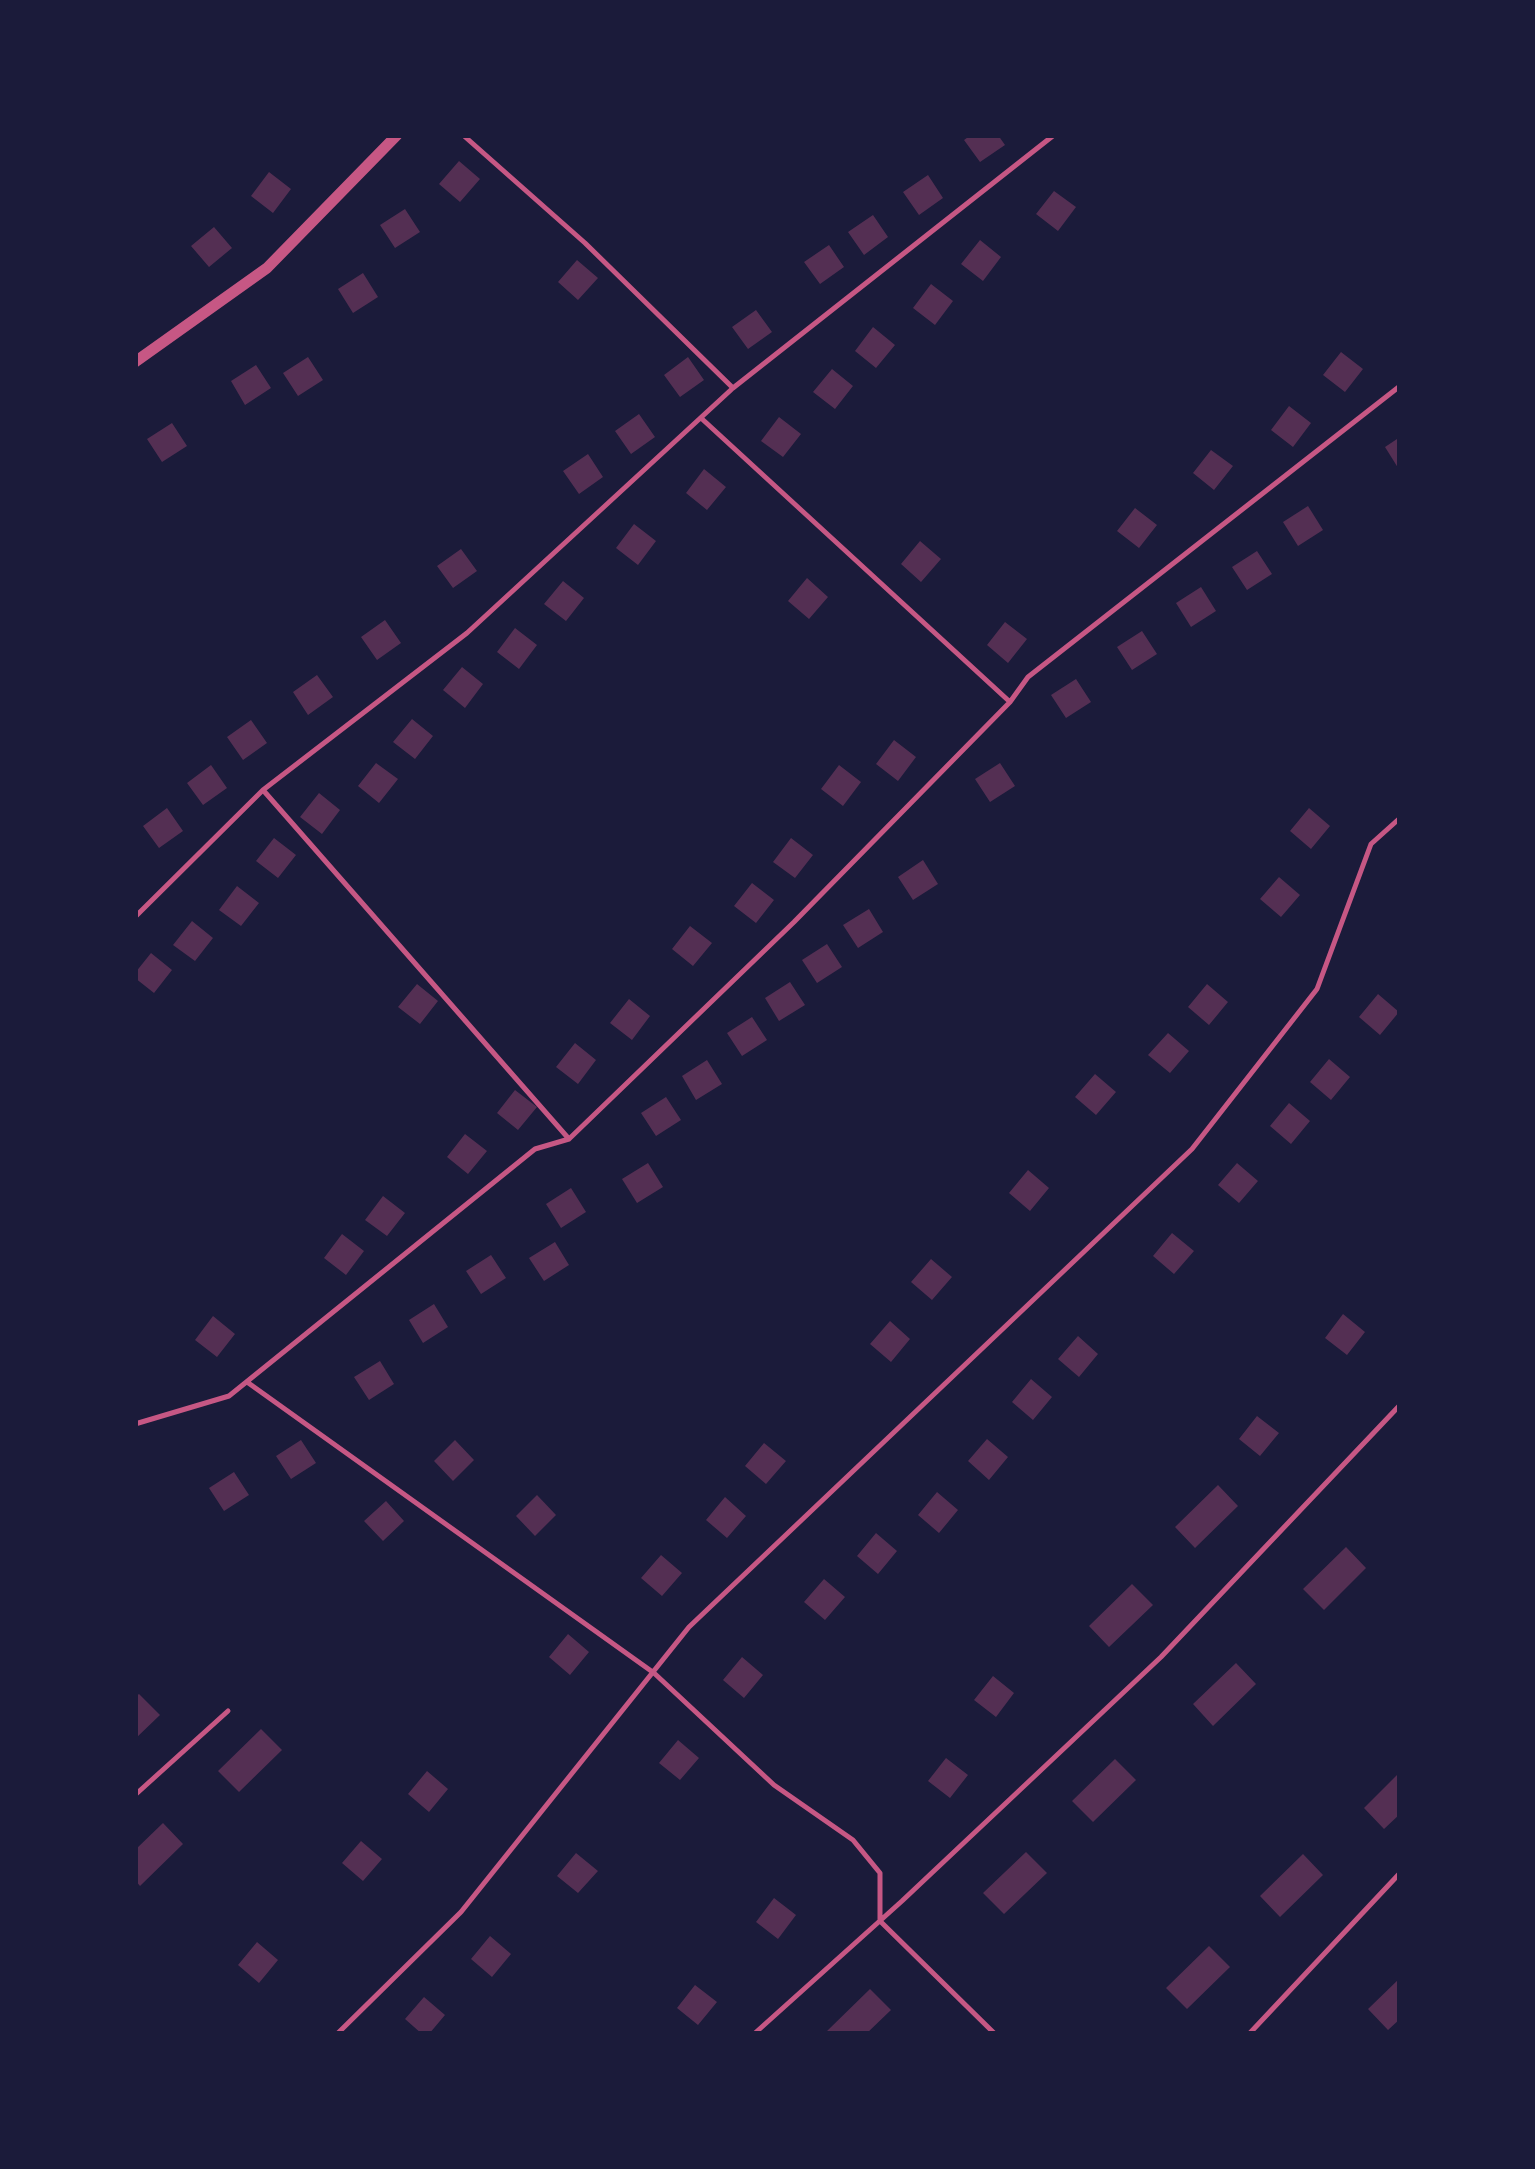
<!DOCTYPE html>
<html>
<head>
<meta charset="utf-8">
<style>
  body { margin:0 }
  #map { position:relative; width:1535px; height:2169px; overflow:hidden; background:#1b1b3a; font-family:"IBM Plex Sans",sans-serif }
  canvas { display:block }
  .frame { position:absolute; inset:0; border:138px solid #1b1b3a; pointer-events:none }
</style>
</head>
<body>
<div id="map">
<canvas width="1535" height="2169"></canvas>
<div class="frame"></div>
</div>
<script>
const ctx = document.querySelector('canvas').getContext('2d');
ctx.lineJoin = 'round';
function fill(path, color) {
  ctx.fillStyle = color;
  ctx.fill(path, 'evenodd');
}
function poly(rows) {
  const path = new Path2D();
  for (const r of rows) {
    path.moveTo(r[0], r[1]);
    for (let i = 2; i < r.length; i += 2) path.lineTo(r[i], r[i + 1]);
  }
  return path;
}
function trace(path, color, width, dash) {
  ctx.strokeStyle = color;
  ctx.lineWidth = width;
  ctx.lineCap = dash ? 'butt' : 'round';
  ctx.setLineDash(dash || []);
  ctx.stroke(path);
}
const building = poly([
  [971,135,998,135,1005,145,980,162,964,140],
  [459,161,480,179,460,202,439,184],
  [269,172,291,189,273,213,251,196],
  [928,175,943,198,919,215,903,192],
  [1054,191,1076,207,1058,231,1036,214],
  [405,209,420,232,395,248,380,225],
  [873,215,888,237,864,255,848,232],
  [214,227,232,248,209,267,191,246],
  [980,240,1001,257,983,281,961,264],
  [829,245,844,267,820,284,804,262],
  [577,260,598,278,578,300,558,282],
  [363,273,378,297,353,313,338,289],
  [931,284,953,301,935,325,913,308],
  [756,310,772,332,748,349,732,327],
  [873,327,895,345,876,368,855,351],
  [1341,352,1363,369,1345,392,1323,375],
  [308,357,323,380,298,396,283,373],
  [688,357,704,380,680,397,664,375],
  [256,365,271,388,245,405,231,381],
  [832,369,853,386,835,409,813,392],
  [1289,406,1311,423,1293,447,1271,430],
  [639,414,655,437,631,454,615,431],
  [779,417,801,434,783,457,761,441],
  [172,423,187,446,162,462,147,439],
  [1400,437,1400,471,1385,447],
  [1211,450,1233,466,1214,490,1193,473],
  [588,454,603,477,579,494,563,471],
  [704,469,726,487,707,510,686,493],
  [1308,506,1323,530,1298,546,1283,522],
  [1135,508,1157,525,1139,548,1117,531],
  [634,524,656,541,638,565,616,548],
  [920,541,941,559,921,582,901,564],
  [461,549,477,571,453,588,437,566],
  [1257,551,1272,574,1247,590,1232,567],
  [807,578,828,597,809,619,788,601],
  [563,581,584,598,566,621,544,604],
  [1201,587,1216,611,1191,627,1176,603],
  [385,620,401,643,377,660,361,637],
  [1005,622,1027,639,1008,663,987,645],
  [515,628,537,645,519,669,497,652],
  [1142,631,1157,654,1132,670,1117,647],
  [462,667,483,684,465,708,443,690],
  [317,675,333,697,308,715,293,692],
  [1076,679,1091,702,1066,718,1051,695],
  [412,719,433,736,415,759,393,742],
  [251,720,267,743,243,760,227,737],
  [894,740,916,757,898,781,876,764],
  [376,763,398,779,379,803,358,786],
  [1000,763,1015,786,990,802,975,779],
  [211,765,227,788,203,805,187,783],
  [839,765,861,782,843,806,821,789],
  [319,793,340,810,322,834,300,817],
  [167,808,183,831,159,848,143,826],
  [1309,808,1330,826,1311,849,1290,831],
  [274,838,296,855,278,878,256,861],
  [791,838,813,855,795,878,773,862],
  [923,860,938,884,913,900,898,877],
  [1279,877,1300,895,1281,917,1260,899],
  [752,883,774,900,756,923,734,906],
  [237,886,259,903,241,926,219,910],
  [869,909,883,932,858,948,843,925],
  [192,921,213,938,195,961,173,945],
  [690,926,712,943,693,966,672,949],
  [827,944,842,967,817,983,802,960],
  [151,953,172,970,154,993,135,978,135,973],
  [790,982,805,1005,779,1021,765,998],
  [417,984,438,1001,420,1024,398,1007],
  [1207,984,1228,1002,1209,1025,1188,1007],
  [1378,994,1399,1012,1380,1035,1359,1017],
  [629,999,650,1016,632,1040,610,1023],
  [752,1017,767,1040,742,1056,727,1033],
  [1168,1033,1189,1051,1170,1073,1148,1055],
  [575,1043,596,1060,578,1084,556,1067],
  [1329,1059,1350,1077,1331,1100,1310,1082],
  [707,1060,722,1084,696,1100,682,1076],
  [1095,1074,1116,1092,1096,1115,1075,1097],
  [515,1090,537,1107,518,1130,497,1113],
  [666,1097,681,1120,656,1136,641,1113],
  [1289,1103,1310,1121,1291,1144,1270,1126],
  [465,1134,487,1151,468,1174,447,1157],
  [648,1163,663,1187,637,1203,622,1179],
  [1237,1163,1258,1181,1239,1203,1218,1185],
  [1028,1170,1049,1188,1030,1211,1009,1193],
  [571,1188,586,1212,561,1228,546,1204],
  [383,1196,405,1213,387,1236,365,1220],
  [1172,1233,1194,1251,1174,1274,1153,1256],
  [342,1234,364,1251,346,1275,324,1258],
  [555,1242,569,1265,544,1281,529,1258],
  [491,1255,506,1278,481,1294,466,1271],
  [931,1259,952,1277,932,1300,911,1282],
  [434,1304,448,1327,423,1343,409,1320],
  [1343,1314,1365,1332,1347,1355,1325,1338],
  [213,1316,235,1334,217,1357,195,1340],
  [890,1321,910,1339,891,1362,870,1344],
  [1078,1336,1098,1354,1079,1377,1058,1359],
  [380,1361,394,1384,369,1400,354,1377],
  [1031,1379,1052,1397,1033,1420,1012,1402],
  [1257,1416,1279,1433,1260,1456,1239,1439],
  [987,1439,1008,1457,989,1480,968,1461],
  [301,1440,316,1463,291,1479,276,1456],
  [455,1440,474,1460,453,1481,434,1461],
  [764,1443,786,1461,766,1484,745,1466],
  [234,1472,249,1495,224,1511,209,1488],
  [1218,1485,1238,1506,1195,1548,1175,1527],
  [937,1492,958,1510,939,1533,918,1515],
  [537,1495,556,1515,535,1536,516,1516],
  [725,1497,746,1516,727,1538,706,1520],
  [386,1501,404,1521,383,1541,364,1521],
  [876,1533,897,1551,878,1574,857,1556],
  [1346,1547,1366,1568,1324,1610,1303,1589],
  [661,1555,682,1573,662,1596,641,1578],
  [824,1579,845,1597,825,1620,804,1602],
  [1132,1584,1153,1605,1109,1647,1089,1626],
  [568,1634,589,1652,570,1675,549,1657],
  [742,1657,763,1675,744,1698,723,1680],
  [1236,1663,1256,1684,1213,1726,1193,1704],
  [993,1676,1014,1693,996,1717,974,1700],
  [139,1694,160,1715,135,1739,135,1697],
  [261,1729,282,1750,239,1792,218,1771],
  [678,1740,699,1758,680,1780,659,1763],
  [946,1758,968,1775,950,1798,928,1781],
  [1115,1759,1136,1780,1093,1822,1072,1801],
  [427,1771,448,1789,429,1812,408,1794],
  [1400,1772,1400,1814,1384,1829,1364,1808],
  [163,1823,183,1844,140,1886,135,1880,135,1850],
  [361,1841,382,1859,363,1881,342,1863],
  [1026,1852,1047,1873,1004,1914,983,1893],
  [576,1853,598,1871,578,1893,557,1876],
  [1303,1854,1323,1875,1280,1917,1260,1896],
  [774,1898,796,1915,778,1939,756,1922],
  [490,1936,511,1954,492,1977,471,1959],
  [257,1942,278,1960,259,1983,238,1965],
  [1209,1946,1230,1967,1187,2009,1166,1988],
  [1400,1978,1400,2019,1388,2030,1368,2009],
  [695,1985,717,2002,698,2025,677,2008],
  [870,1989,891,2010,866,2034,830,2034,827,2031],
  [424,1997,445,2015,429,2034,422,2034,405,2019]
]);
const service = poly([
  [463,135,585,243,733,388],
  [701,418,1010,702],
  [263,790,569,1139],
  [135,917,263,790,467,633,733,388,1054,135],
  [247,1382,654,1673,774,1785,853,1840,880,1873,880,1921,995,2034],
  [135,1424,229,1396,535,1149,569,1139,794,922,1010,702,1028,677,1400,386],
  [135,1795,228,1711],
  [337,2034,461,1912,689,1627,1192,1149,1317,989,1371,844,1400,818],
  [754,2034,902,1901,1161,1657,1400,1405],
  [1249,2034,1400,1873]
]);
const tertiary = poly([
  [135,362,267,268,397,135]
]);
fill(building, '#542f53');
trace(service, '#c65784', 5);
trace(tertiary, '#c65784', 11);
</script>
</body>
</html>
